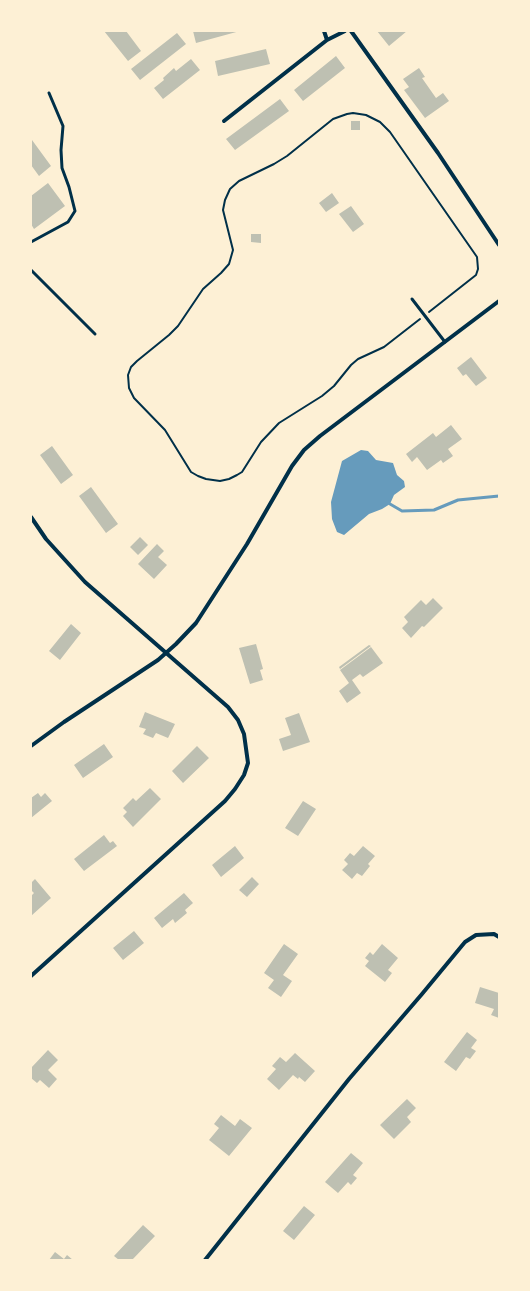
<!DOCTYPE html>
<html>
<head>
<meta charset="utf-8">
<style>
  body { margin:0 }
  #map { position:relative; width:530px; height:1291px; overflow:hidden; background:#fdf0d5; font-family:"Varela Round",sans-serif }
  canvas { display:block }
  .frame { position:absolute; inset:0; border:32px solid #fdf0d5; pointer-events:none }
</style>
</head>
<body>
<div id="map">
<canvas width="530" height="1291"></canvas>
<div class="frame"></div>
</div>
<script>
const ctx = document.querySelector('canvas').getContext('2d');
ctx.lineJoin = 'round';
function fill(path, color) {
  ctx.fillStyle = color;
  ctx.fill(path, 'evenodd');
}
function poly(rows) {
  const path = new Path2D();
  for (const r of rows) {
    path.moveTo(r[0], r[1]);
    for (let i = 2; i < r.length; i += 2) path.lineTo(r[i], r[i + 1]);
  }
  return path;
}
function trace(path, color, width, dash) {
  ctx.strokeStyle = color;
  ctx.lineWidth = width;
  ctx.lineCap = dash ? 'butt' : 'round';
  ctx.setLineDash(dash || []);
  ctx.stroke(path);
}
const water = poly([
  [361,450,368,451,376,460,393,463,397,475,404,481,405,487,394,495,390,504,382,509,369,514,344,535,337,532,332,519,331,502,342,461]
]);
const stream = poly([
  [390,504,402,511,434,510,458,500,499,496]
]);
const building = poly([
  [104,31,126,31,141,51,128,61],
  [193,31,240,31,196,43],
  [377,31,407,31,389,46],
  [177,33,186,44,140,80,131,69],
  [266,49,270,64,218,76,215,61],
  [336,56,345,68,303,101,294,90],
  [191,59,200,70,163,99,154,88,164,80,163,78,174,68,176,71],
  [419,68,425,77,422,78,436,98,443,93,449,101,425,118,404,90,409,87,403,79],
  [280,99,289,111,235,150,226,139],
  [351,121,360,121,360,130,351,130],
  [32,140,51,166,39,176,31,165,31,141],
  [48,183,65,206,34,229,31,224,31,196],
  [332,193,339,203,326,212,319,203],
  [351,206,364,224,353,232,339,214],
  [251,234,261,234,261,243,251,242],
  [471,357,487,378,476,386,466,374,463,376,457,368],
  [451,425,462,439,448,449,453,456,443,463,441,460,427,470,417,457,412,462,406,454,433,433,436,437],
  [52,446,73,475,61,484,40,455],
  [91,487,118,524,106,533,79,496],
  [140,537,148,545,138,555,130,547],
  [157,544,164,551,158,557,167,565,154,579,138,564],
  [433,598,443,608,424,627,422,626,411,638,402,628,408,622,404,617,421,600,426,605],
  [71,624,81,633,60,660,49,651],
  [256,644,263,669,260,670,263,680,250,684,239,648],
  [369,645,371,646,340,669,339,667],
  [371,647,383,663,363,677,360,674,352,680,361,693,347,703,339,691,349,683,340,670],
  [145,712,175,724,168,738,156,733,153,738,143,734,146,729,139,727],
  [299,713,310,742,283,751,279,739,291,735,285,718],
  [104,744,113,757,83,778,74,765],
  [197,746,209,758,183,783,172,771],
  [150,788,161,799,133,827,123,816,127,812,123,808,133,798,136,801],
  [38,793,41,797,45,793,52,801,31,818,31,798],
  [303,801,316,809,298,836,285,828],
  [104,835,110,843,113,841,117,846,84,871,74,859],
  [235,846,244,858,221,877,212,865],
  [363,846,375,856,368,864,370,866,362,876,357,873,352,879,342,870,348,864,344,860,350,853,354,856],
  [252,877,259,884,247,897,239,890],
  [35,879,51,898,31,916,31,896,34,893,31,890,31,883],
  [184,893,193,903,185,910,187,913,175,923,173,919,162,928,154,918],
  [134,931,144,943,123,960,113,948],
  [284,944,298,954,283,975,292,981,281,997,268,988,274,980,264,973],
  [382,944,398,958,388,970,392,973,385,982,365,966,369,961,365,958,370,952,373,955],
  [480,987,499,993,499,1018,491,1015,494,1009,475,1003],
  [467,1032,477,1040,471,1048,476,1051,470,1059,466,1057,456,1071,444,1062],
  [48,1050,58,1060,48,1070,57,1079,49,1088,40,1080,37,1083,31,1078,31,1068],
  [295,1053,315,1071,305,1082,299,1077,298,1079,293,1075,279,1090,267,1079,276,1069,272,1066,280,1057,286,1062],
  [407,1099,416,1108,407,1117,411,1122,394,1139,380,1125],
  [221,1115,235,1126,240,1119,252,1128,229,1156,209,1140,219,1128,214,1124],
  [351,1153,363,1163,353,1175,357,1178,351,1185,348,1182,338,1193,325,1182],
  [304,1206,315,1215,294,1240,283,1231],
  [143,1225,155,1236,132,1260,119,1260,114,1256],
  [55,1252,64,1259,67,1255,73,1260,49,1260]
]);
const path = poly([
  [420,319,384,347,358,359,351,365,334,386,322,396,279,423,261,442,242,472,237,475,229,479,220,481,206,479,198,476,191,472,165,430,134,398,129,388,128,375,131,367,137,361,169,335,178,326,203,289,221,273,229,264,233,250,223,210,225,200,230,189,239,181,274,164,287,156,333,119,347,114,353,113,366,115,380,122,390,132,477,257,478,269,476,275,429,312]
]);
const service = poly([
  [31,242,68,222,75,211,69,187,62,168,61,150,63,126,49,93],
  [31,270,95,334],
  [412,299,445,342]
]);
const minor = poly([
  [324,31,327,40],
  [351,31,438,153,499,245],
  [224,121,327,40,345,31],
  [31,517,46,539,85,582,228,707,238,720,244,734,248,763,244,775,235,789,225,801,31,976],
  [31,746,64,722,158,660,176,644,196,623,247,544,292,466,304,450,320,436,499,301],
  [205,1260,349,1079,422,994,465,942,476,935,494,934,499,937]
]);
fill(water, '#669bbc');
trace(stream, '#669bbc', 3);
fill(building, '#bec0b2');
trace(path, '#003049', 2);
trace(service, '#003049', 3);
trace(minor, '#003049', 4);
</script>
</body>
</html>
